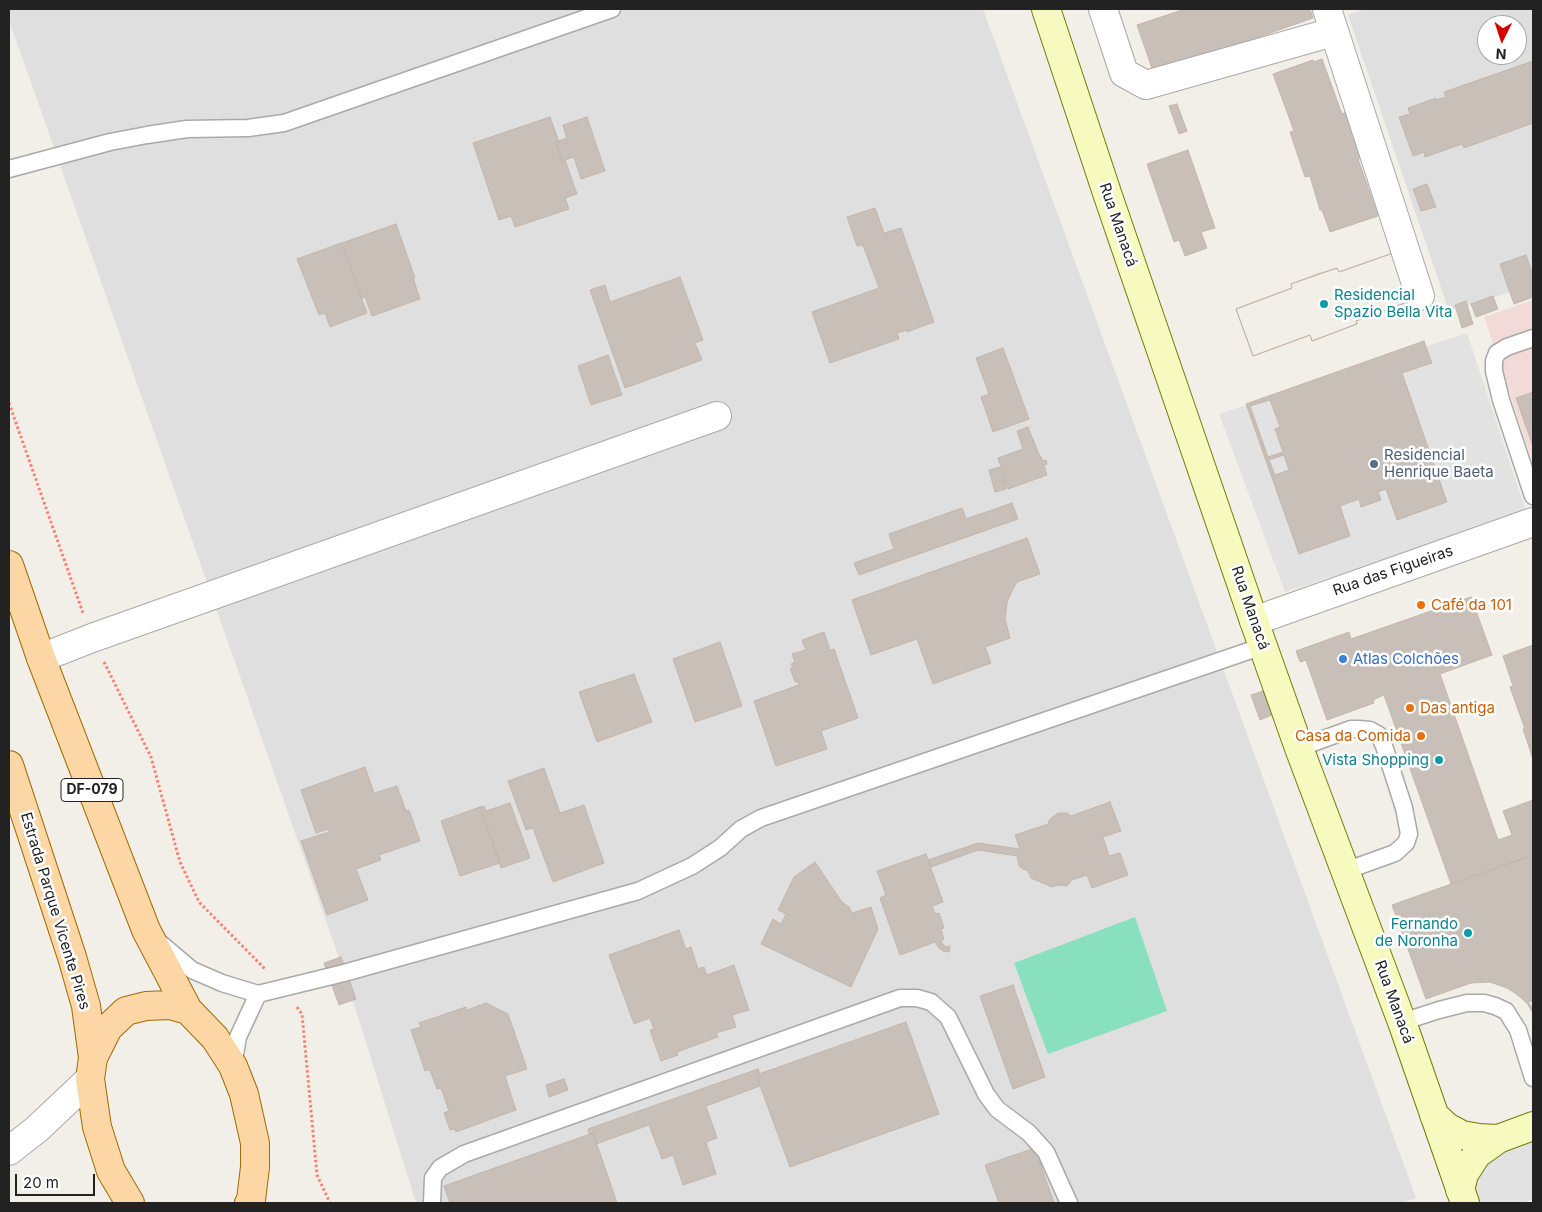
<!DOCTYPE html>
<html>
<head>
<meta charset="utf-8">
<style>
  body { margin:0 }
  #map { position:relative; width:1542px; height:1212px; overflow:hidden; background:#f2efe9; font-family:Inter,sans-serif }
  canvas { display:block }
  .frame { position:absolute; inset:0; border:10px solid #222; pointer-events:none }
  .north { position:absolute; left:1477px; top:15px; width:50px; height:50px; box-sizing:border-box; background:#fff; border:1px solid #a7a7a7; border-radius:50%; rotate:184deg; font-size:14px; font-weight:700; line-height:20px; text-align:center; color:#222 }
  .north::after { content:''; display:block; margin:auto; width:18px; height:22px; background:#d40000; clip-path:polygon(50% 0,100% 100%,50% 72%,0 100%) }
  .scale { position:absolute; left:15px; top:1174px; width:80px; height:22px; box-sizing:border-box; border:2px solid #222; border-top:0; padding-left:6px; font-size:15px; line-height:18px; white-space:nowrap; color:#222; -webkit-text-stroke:4px #fff; paint-order:stroke }
</style>
</head>
<body>
<div id="map">
<canvas width="1542" height="1212"></canvas>
<div class="frame"></div>
<div class="north">N</div>
<div class="scale">20 m</div>
</div>
<script>
const ctx = document.querySelector('canvas').getContext('2d');
ctx.lineJoin = 'round';
function fill(path, color) {
  ctx.fillStyle = color;
  ctx.fill(path, 'evenodd');
}
function poly(rows) {
  const path = new Path2D();
  for (const r of rows) {
    path.moveTo(r[0], r[1]);
    for (let i = 2; i < r.length; i += 2) path.lineTo(r[i], r[i + 1]);
  }
  return path;
}
function trace(path, color, width, dash) {
  ctx.strokeStyle = color;
  ctx.lineWidth = width;
  ctx.lineCap = dash ? 'butt' : 'round';
  ctx.setLineDash(dash || []);
  ctx.stroke(path);
}
function label(font, color, halo, rows, align = 'center') {
  ctx.font = font + ' Inter,sans-serif';
  ctx.lineWidth = 5;
  ctx.setLineDash([]);
  ctx.textBaseline = 'middle';
  ctx.strokeStyle = halo;
  ctx.fillStyle = color;
  for (const [text, x, y, turn = 0] of rows) {
    ctx.save();
    ctx.translate(x, y);
    ctx.rotate((+turn || 0) * Math.PI / 180);
    ctx.textAlign = isNaN(turn) ? turn : align;
    if (halo) ctx.strokeText(text, 0, 0);
    ctx.fillText(text, 0, 0);
    ctx.restore();
  }
}
const residential = poly([
  [9,9,983,9,1416,1198,1401,1203,416,1203,344,972,9,20],
  [1365,9,1533,9,1533,285,1449,311,1348,15],
  [1487,25,1517,25,1517,55,1487,55]
]);
const commercial = poly([
  [1533,300,1533,463,1484,317]
]);
const pitch = poly([
  [1135,917,1167,1011,1048,1054,1014,963]
]);
const parking = poly([
  [1467,333,1527,514,1285,592,1219,414],
  [1533,1141,1533,1199,1523,1203,1469,1203,1469,1189,1482,1164,1502,1152,1525,1142]
]);
const building = poly([
  [1185,9,1310,9,1313,18,1256,38,1258,42,1154,74,1137,25,1185,9],
  [1322,59,1342,114,1346,112,1362,158,1358,159,1378,216,1330,232,1322,210,1320,210,1310,176,1305,177,1290,132,1294,131,1273,74,1313,60,1314,62,1322,59],
  [1533,61,1533,123,1464,148,1462,144,1425,157,1424,152,1413,156,1399,117,1410,114,1408,108,1436,98,1436,100,1446,97,1444,92,1533,61],
  [1177,104,1187,131,1179,134,1169,106,1177,104],
  [550,117,559,142,556,142,562,161,565,160,577,194,565,198,569,209,515,227,511,216,499,220,473,143,550,117],
  [587,117,605,171,581,179,574,157,562,161,556,142,567,138,563,125,587,117],
  [1188,150,1215,228,1201,232,1207,248,1185,256,1179,240,1174,242,1147,164,1188,150],
  [1427,184,1436,207,1421,211,1413,189,1427,184],
  [875,208,884,233,901,228,934,322,907,332,907,330,897,333,899,339,830,363,812,312,879,288,863,245,857,246,847,217,875,208],
  [396,224,415,278,413,278,420,299,372,316,365,297,362,298,342,243,396,224],
  [341,243,367,313,330,327,325,313,319,315,297,259,341,243],
  [1396,252,1413,300,1356,321,1357,324,1312,341,1310,335,1253,356,1236,309,1292,288,1291,284,1337,268,1339,272,1396,252],
  [1396,252,1413,300,1356,321,1357,324,1312,341,1310,335,1253,356,1236,309,1292,288,1291,284,1318,274,1337,268,1339,272,1396,252],
  [1526,255,1533,276,1533,297,1514,304,1500,264,1526,255],
  [680,277,703,340,695,343,702,360,625,388,590,290,605,285,610,302,680,277],
  [1493,296,1498,309,1476,317,1471,304,1493,296],
  [1466,301,1473,324,1462,328,1455,305,1466,301],
  [1424,341,1432,363,1402,373,1447,502,1397,520,1386,489,1378,492,1381,500,1361,507,1359,499,1340,506,1350,536,1299,554,1246,404,1424,341],
  [1270,400,1280,427,1275,429,1283,452,1268,457,1250,406,1270,400],
  [1284,455,1289,470,1275,475,1269,460,1284,455],
  [1003,348,1029,419,993,432,981,397,989,394,976,358,1003,348],
  [608,355,622,395,591,405,578,366,608,355],
  [1533,392,1533,446,1516,398,1533,392],
  [1028,427,1040,457,1041,457,1043,461,1046,460,1047,464,1044,465,1047,475,1008,489,1003,473,1006,489,995,492,989,470,1001,467,998,458,1023,449,1017,431,1028,427],
  [1012,503,1018,519,859,575,854,563,894,549,889,534,962,508,966,519,1012,503],
  [1027,538,1040,574,1017,582,1013,589,1007,602,1005,619,1010,638,985,647,991,663,933,684,917,639,871,655,852,600,1027,538],
  [1471,597,1492,655,1440,674,1498,840,1512,835,1503,811,1533,800,1533,855,1451,884,1384,695,1373,700,1374,703,1327,720,1306,660,1300,662,1296,651,1349,632,1351,639,1471,597],
  [824,632,830,650,834,649,858,718,821,731,827,749,776,766,754,701,799,685,797,681,795,682,790,668,793,668,791,664,795,662,792,654,806,650,802,640,824,632],
  [720,642,742,706,695,722,673,659,720,642],
  [1533,645,1533,759,1523,729,1525,729,1510,687,1513,686,1503,656,1533,645],
  [634,674,652,722,597,742,579,692,634,674],
  [1263,691,1272,715,1260,720,1251,695,1263,691],
  [365,767,374,793,397,786,406,811,409,810,420,841,379,855,381,860,356,869,368,900,327,915,301,841,329,832,328,829,316,833,301,790,365,767],
  [544,768,560,813,584,805,604,863,553,882,533,828,526,830,508,781,544,768],
  [1110,802,1121,831,1103,837,1109,856,1120,853,1128,875,1092,888,1087,875,1072,880,1067,886,1058,885,1052,887,1031,878,1028,871,1023,869,1019,866,1017,856,978,850,931,867,928,860,978,843,1020,849,1015,835,1048,824,1050,819,1058,813,1067,813,1071,816,1110,802],
  [510,803,530,858,501,868,480,807,484,806,486,811,510,803],
  [480,807,500,863,460,876,441,821,480,807],
  [926,854,943,902,932,906,935,914,939,913,944,928,941,929,944,939,941,941,945,947,950,946,949,952,943,951,939,948,935,942,900,955,880,898,886,895,877,871,926,854],
  [1533,855,1533,1001,1528,1002,1533,1009,1533,1013,1527,1003,1515,993,1507,988,1490,982,1471,983,1426,999,1392,905,1533,855],
  [815,862,842,902,849,907,852,913,871,907,878,929,851,987,761,944,773,919,781,924,786,914,778,910,794,877,815,862],
  [679,930,686,949,691,947,698,969,704,967,707,975,734,965,749,1010,732,1015,736,1027,716,1033,718,1037,677,1052,678,1055,661,1061,650,1030,654,1029,650,1018,634,1024,609,955,679,930],
  [341,957,356,999,339,1005,324,963,341,957],
  [1013,985,1045,1077,1013,1089,980,996,1013,985],
  [486,1003,508,1014,527,1069,505,1076,516,1110,456,1132,455,1129,450,1130,444,1113,449,1111,441,1088,437,1089,430,1070,425,1071,411,1030,421,1027,419,1023,466,1007,467,1010,486,1003],
  [906,1022,939,1114,790,1167,756,1075,906,1022],
  [758,1069,760,1074,756,1075,760,1086,706,1106,717,1138,706,1142,716,1174,683,1185,673,1155,662,1159,649,1125,596,1144,593,1133,589,1134,588,1129,758,1069],
  [564,1079,568,1090,549,1097,546,1085,564,1079],
  [593,1133,617,1203,450,1203,444,1186,593,1133],
  [1035,1148,1054,1203,999,1203,985,1165,1035,1148]
]);
const path = poly([
  [9,403,83,613],
  [104,662,151,757,180,862,199,902,266,970],
  [297,1007,302,1014,317,1175,330,1203]
]);
const lane = poly([
  [9,169,110,142,147,135,187,129,248,128,284,123,612,9],
  [1533,338,1507,347,1497,353,1494,361,1494,371,1501,400,1533,496],
  [1299,748,1351,729,1359,729,1370,730,1379,735,1384,746,1404,808,1409,834,1406,843,1395,853,1345,871],
  [159,942,192,970,222,983,258,994,344,973,638,891,692,866,720,848,741,829,761,818,1263,646],
  [1402,1022,1439,1010,1467,1003,1484,1003,1495,1006,1506,1011,1518,1030,1533,1078],
  [233,1066,238,1037,258,994],
  [432,1203,433,1178,440,1168,464,1154,900,998,917,998,931,1002,948,1017,986,1094,997,1109,1029,1133,1046,1152,1069,1203]
]);
const street = poly([
  [1103,9,1124,73,1146,85,1333,32],
  [1327,9,1420,296],
  [1254,621,1533,522],
  [41,658,92,638,717,416],
  [9,1151,37,1129,90,1079]
]);
const secondary = poly([
  [1046,9,1108,196,1254,621,1299,748,1402,1022,1465,1203],
  [1434,1115,1447,1127,1462,1135,1479,1138,1498,1139],
  [1460,1190,1464,1174,1477,1154,1498,1139,1533,1126]
]);
const primary = poly([
  [9,565,41,658,146,930,188,1010],
  [9,765,72,957,86,1006,93,1058],
  [130,1203,111,1171,97,1127,90,1079,93,1058,108,1028,126,1011,146,1006,170,1005,188,1010,215,1038,233,1066,244,1094,255,1143,255,1167,251,1200,249,1203]
]);
const markers = [
  [1324,304,5,"#0f9aa8"],
  [1374,464,5,"#5c6f8a"],
  [1421,605,5,"#e8710a"],
  [1343,659,5,"#3f7fe0"],
  [1410,708,5,"#e8710a"],
  [1421,736,5,"#e8710a"],
  [1439,760,5,"#0f9aa8"],
  [1468,933,5,"#0f9aa8"]
];
const shields = [
  [92,790,62]
];
const shieldNames = [
  ["DF-079",92,790]
];
const streetNames = [
  ["Rua Manacá",1118,225,71],
  ["Rua das Figueiras",1393,571,-19],
  ["Rua Manacá",1250,608,71],
  ["Estrada Parque Vicente Pires",55,911,73],
  ["Rua Manacá",1394,1002,70]
];
const cultureNames = [
  ["Residencial",1334,295,"left"],
  ["Spazio Bella Vita",1334,312,"left"],
  ["Vista Shopping",1429,760],
  ["Fernando",1458,924],
  ["de Noronha",1458,941]
];
const serviceNames = [
  ["Residencial",1384,455],
  ["Henrique Baeta",1384,472]
];
const foodNames = [
  ["Café da 101",1431,605],
  ["Das antiga",1420,708],
  ["Casa da Comida",1411,736,"right"]
];
const shopNames = [
  ["Atlas Colchões",1353,659]
];
fill(residential, '#e0dfdf');
fill(commercial, '#f2dad9');
fill(pitch, '#88e0be');
fill(parking, '#e2e2e2');
fill(building, '#c7bfb8');
trace(building, '#c4b6ab', 1);
trace(lane, '#a9a9a9', 19);
trace(street, '#a9a9a9', 30);
trace(secondary, '#707d05', 30);
trace(primary, '#a06b00', 30);
trace(path, '#fa8072', 3, [2.5, 2.5]);
trace(lane, '#fff', 16);
trace(street, '#fff', 28);
trace(secondary, '#f7fabf', 28);
trace(primary, '#fcd6a4', 28);
for (const [x, y, r, color] of markers) {
  const dot = new Path2D();
  dot.arc(x, y, r, 0, 2 * Math.PI);
  ctx.fillStyle = color;
  ctx.fill(dot);
  trace(dot, '#fff', 2);
}
for (const [x, y, w] of shields) {
  const box = new Path2D();
  box.roundRect(x - w / 2, y - 11.5, w, 23, 4);
  ctx.fillStyle = '#fff';
  ctx.fill(box);
  trace(box, '#222', 1);
}
label('bold 14px', '#222', null, shieldNames);
label('15px', '#222', '#fff', streetNames);
label('15px', '#0d838f', '#fff', cultureNames, 'right');
label('15px', '#4e5e75', '#fff', serviceNames, 'left');
label('15px', '#c56008', '#fff', foodNames, 'left');
label('15px', '#366cbe', '#fff', shopNames, 'left');
</script>
</body>
</html>
